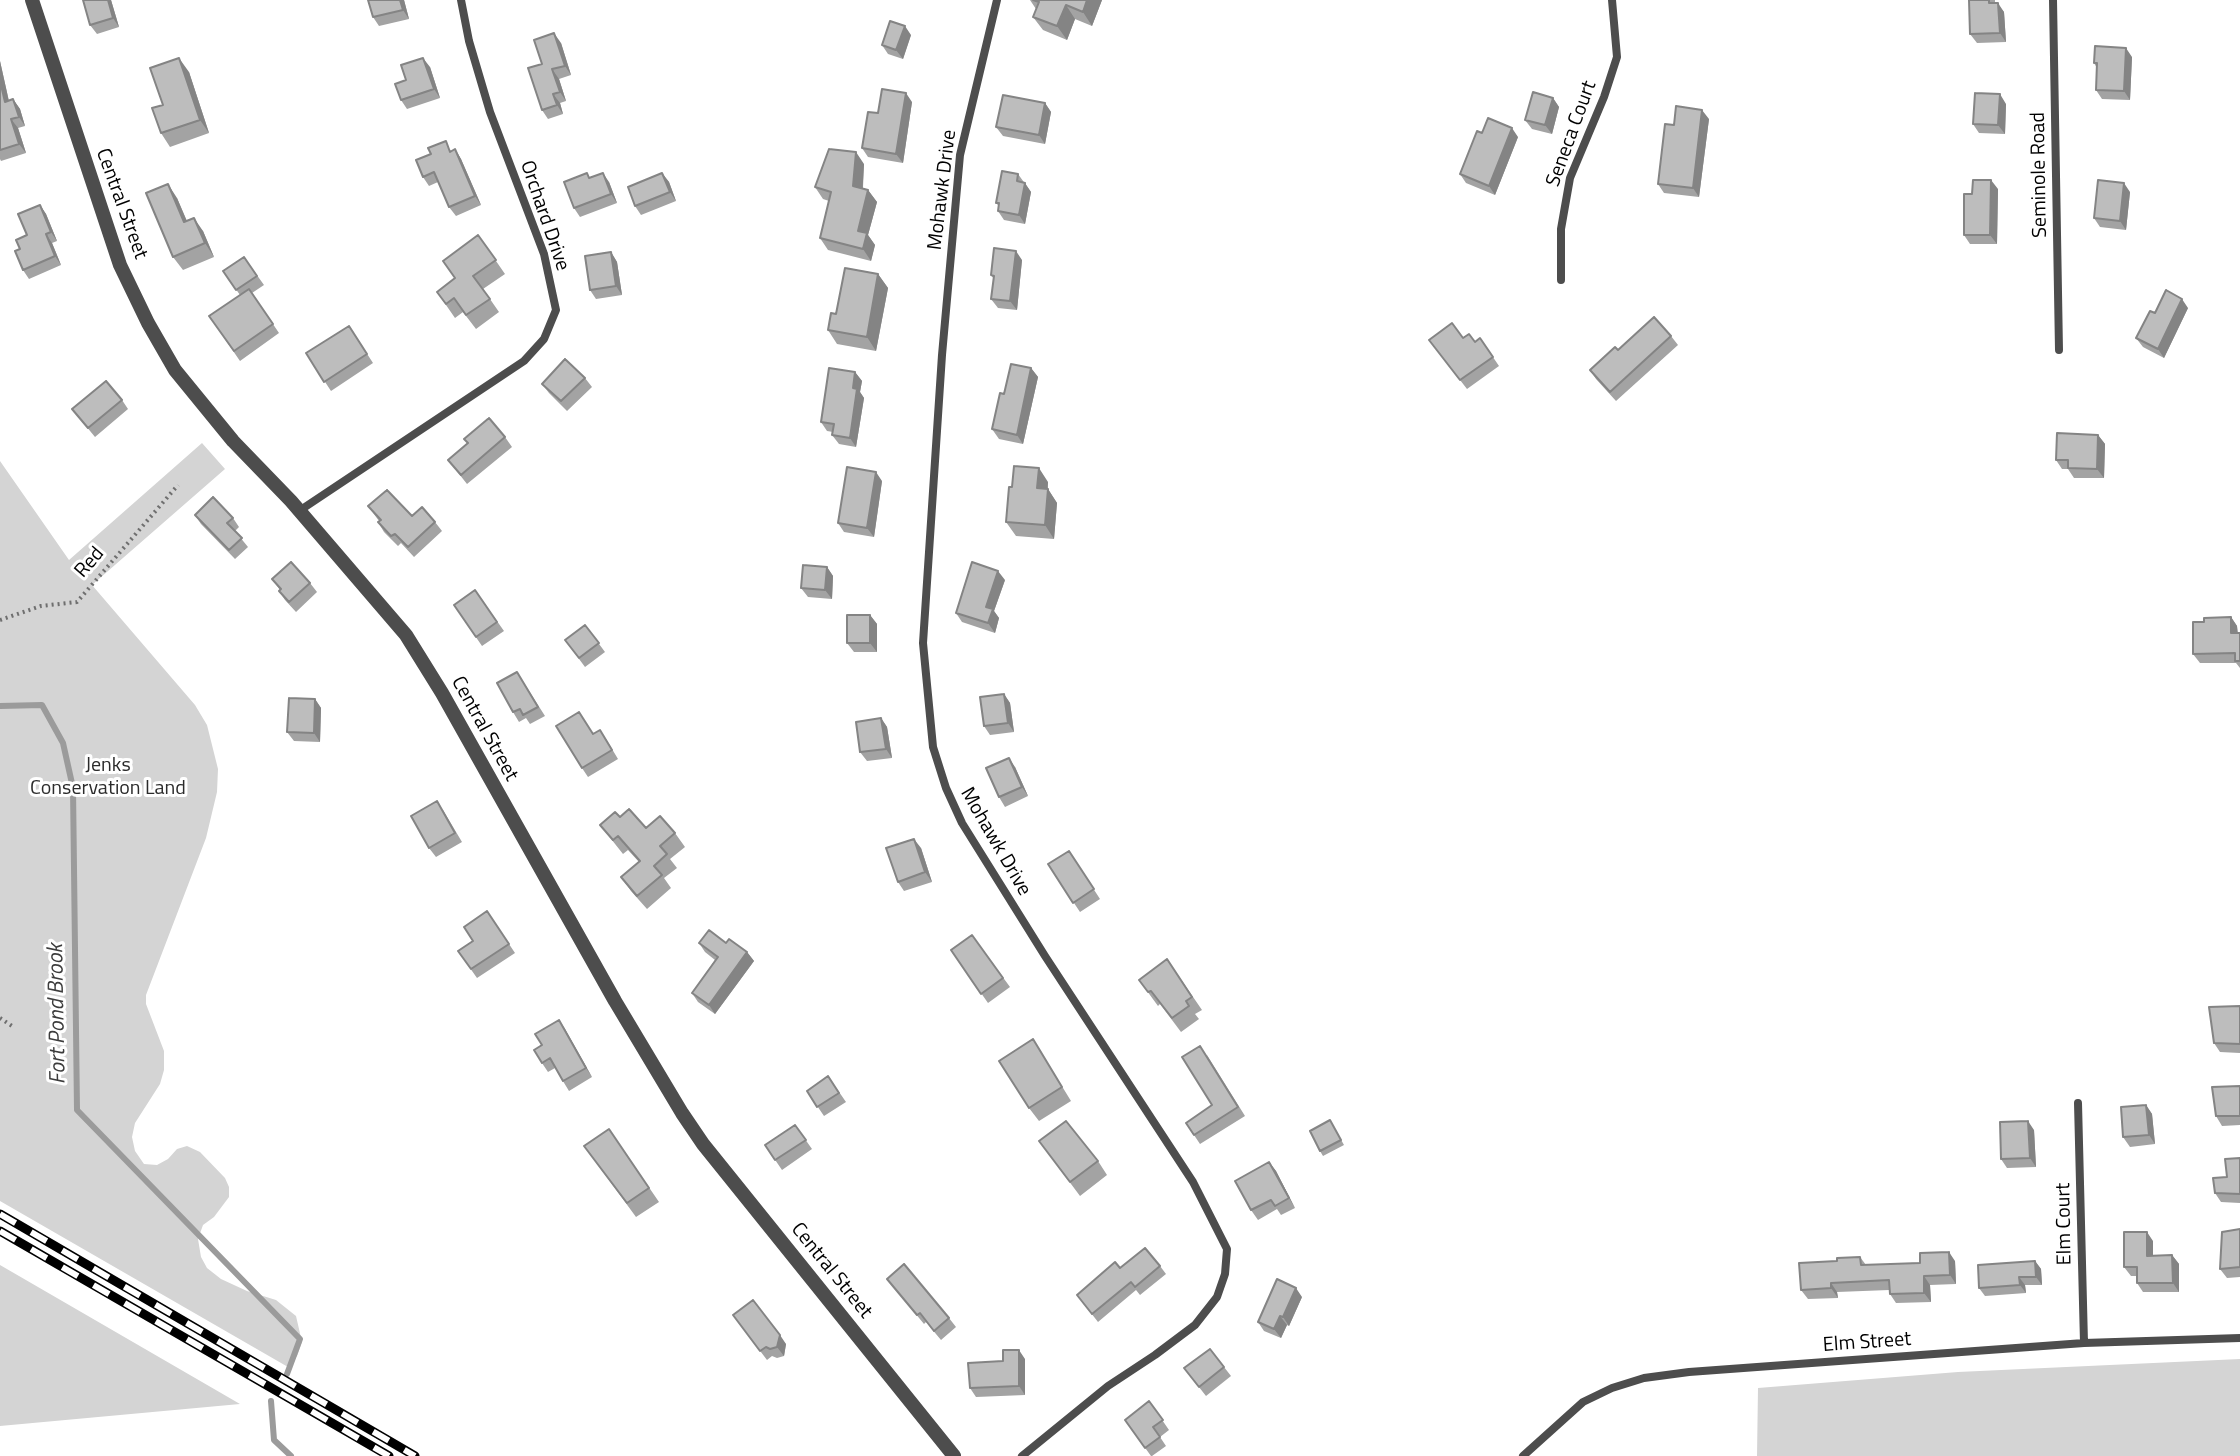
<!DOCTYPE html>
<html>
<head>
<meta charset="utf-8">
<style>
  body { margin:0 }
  canvas { display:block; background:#fff }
</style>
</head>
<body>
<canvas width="2240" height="1456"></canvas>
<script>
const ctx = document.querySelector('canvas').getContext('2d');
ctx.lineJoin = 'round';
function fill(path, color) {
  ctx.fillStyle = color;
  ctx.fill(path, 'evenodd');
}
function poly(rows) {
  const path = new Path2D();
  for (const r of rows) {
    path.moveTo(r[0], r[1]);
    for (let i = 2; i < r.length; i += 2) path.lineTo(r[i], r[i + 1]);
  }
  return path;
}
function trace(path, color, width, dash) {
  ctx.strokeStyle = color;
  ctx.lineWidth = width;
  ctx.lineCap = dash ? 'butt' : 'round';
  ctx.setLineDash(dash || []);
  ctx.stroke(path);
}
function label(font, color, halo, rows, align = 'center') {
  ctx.font = font + ' "Titillium Web",sans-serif';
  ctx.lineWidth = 6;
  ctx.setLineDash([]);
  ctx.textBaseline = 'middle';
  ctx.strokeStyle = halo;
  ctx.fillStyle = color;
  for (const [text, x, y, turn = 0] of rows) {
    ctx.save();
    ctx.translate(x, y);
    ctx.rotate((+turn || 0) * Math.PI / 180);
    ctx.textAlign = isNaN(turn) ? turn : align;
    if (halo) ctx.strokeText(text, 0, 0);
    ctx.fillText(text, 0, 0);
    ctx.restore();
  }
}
const green = poly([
  [202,443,225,469,92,585,195,705,207,725,218,769,217,792,206,838,146,995,146,1004,164,1051,164,1070,160,1084,135,1123,132,1137,135,1151,144,1164,157,1165,168,1159,177,1149,187,1146,200,1152,225,1178,229,1187,229,1197,214,1217,203,1225,198,1239,201,1257,207,1268,221,1279,247,1291,276,1300,296,1316,302,1342,297,1356,288,1367,0,1201,0,461,69,560],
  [0,1265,240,1404,0,1426],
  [2240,1359,2240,1456,1757,1456,1758,1388,1958,1372]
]);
const stream = poly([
  [0,706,42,705,63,743,73,788,77,1110,300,1339,287,1374],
  [271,1401,274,1440,291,1456]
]);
const path = poly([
  [0,620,41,606,77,602,178,485],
  [0,1018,12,1026]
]);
const minor = poly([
  [997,0,960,155,942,355,923,643,933,747,946,788,962,823,1045,956,1193,1182,1227,1249,1225,1274,1217,1297,1195,1325,1155,1355,1108,1386,1022,1456],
  [2053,0,2059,350],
  [1561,280,1561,229,1570,178,1604,97,1617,57,1612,0],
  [299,511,524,361,544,339,556,310,544,254,490,112,469,41,461,0],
  [2078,1103,2084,1343],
  [1523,1456,1583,1402,1612,1388,1644,1378,1689,1372,2084,1343,2240,1338]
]);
const tertiary = poly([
  [32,0,120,265,148,323,175,370,233,441,291,501,406,635,442,693,615,1001,682,1113,703,1144,954,1456]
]);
const rail = poly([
  [0,1214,415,1456],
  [0,1231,389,1456]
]);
const wall = poly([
  [111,0,119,27,97,34,90,25],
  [368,0,404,0,409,19,379,26,373,17],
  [1030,0,1102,0,1092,26,1075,19,1067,40,1043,30,1033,17,1036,9],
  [1969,0,1995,0,1995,3,2004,12,2006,42,1977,43,1970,34],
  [911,35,903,59,888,54,882,45],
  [561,43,571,75,559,79,566,101,560,103,563,114,548,119,542,110,542,64],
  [2132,57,2130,100,2102,99,2096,90,2097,68,2094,63],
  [0,61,9,101,13,99,20,109,25,126,18,128,26,153,1,161,0,159],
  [430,67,440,98,407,109,401,100,406,80],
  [189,72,209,133,170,147,161,133,163,105],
  [1553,98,1559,107,1552,134,1532,129,1525,120],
  [912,102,903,163,868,157,862,148,878,113],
  [1045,103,1051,112,1045,144,1003,136,996,127],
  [2006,104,2005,134,1979,133,1973,124],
  [1709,119,1699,197,1664,193,1658,184,1674,125],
  [1482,133,1518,137,1495,195,1466,183,1460,174],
  [455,149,461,159,481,205,456,216,449,207,438,182,429,186,423,177],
  [864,164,863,188,868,190,877,202,868,235,875,245,871,261,828,250,820,238,829,201,823,199,815,187],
  [587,173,590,178,609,182,617,203,580,217,574,208],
  [662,173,669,182,676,201,641,215,635,206],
  [1018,174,1031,192,1025,224,1004,220,998,211,999,206,996,203],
  [1998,189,1997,244,1970,244,1964,235,1972,194],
  [2130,192,2126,230,2100,227,2094,218],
  [177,198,187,221,203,231,214,257,183,270,173,257],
  [40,205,46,214,57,241,52,243,61,265,29,279,23,270,20,249],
  [478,235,505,274,483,289,499,312,476,329,463,312,455,318,437,292,455,279],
  [611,252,617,262,622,295,596,299,590,290],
  [244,257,264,285,252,293,279,333,240,361,209,316,240,295,223,271],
  [1022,260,1017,310,998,308,991,299,994,279,991,275],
  [878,274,888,288,876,351,837,344,828,330,836,314],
  [2188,308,2164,358,2143,347,2136,338,2155,313],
  [349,326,373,363,331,391,306,353],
  [1671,336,1678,345,1616,401,1596,379,1590,370],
  [1463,338,1475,342,1480,338,1499,366,1467,389,1436,349],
  [1031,368,1038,377,1023,444,999,439,992,429],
  [855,372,862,381,860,392,864,398,856,447,839,444,832,435,833,432,827,431,821,422],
  [585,378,592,387,567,411,549,393,542,384],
  [122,400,128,409,95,437,72,409],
  [2098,435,2105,444,2104,478,2074,478,2068,469,2062,469,2056,460],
  [505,437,512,447,467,484,448,460,468,444,464,439],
  [882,481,874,537,844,532,838,523],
  [1048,482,1048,489,1057,503,1054,539,1016,536,1006,522],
  [368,506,435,522,442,531,414,557,401,543,398,546,384,532,378,522,379,521],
  [195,515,233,518,239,527,235,531,248,547,235,559,201,524],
  [827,567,833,576,832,599,808,597,801,588],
  [272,579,310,583,317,592,296,612,285,600,279,591,280,590],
  [1005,580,994,611,999,618,995,633,962,622,956,613],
  [475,590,504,631,482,646,454,605],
  [870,615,877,624,877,652,854,652,847,643],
  [2231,617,2237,626,2238,633,2240,633,2240,668,2236,663,2200,663,2193,654,2204,622],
  [585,625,605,652,585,667,565,640],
  [517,672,545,716,530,724,526,718,519,722,513,712],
  [1004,694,1010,703,1014,732,990,735,984,726],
  [315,699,321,708,320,742,294,741,287,732],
  [881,718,887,727,892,758,867,761,860,752],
  [606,739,618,759,588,777,582,768],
  [1015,767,1028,796,1005,807,999,797],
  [443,810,462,842,436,857,429,848],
  [620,817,646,828,675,833,685,847,670,859,677,868,664,878,671,888,647,909,631,891,621,877,639,862,628,850,623,854,600,825],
  [921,848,932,882,904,891,898,882],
  [1069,851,1100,899,1080,912,1048,864],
  [487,911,515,953,477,978,458,951,473,941],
  [972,935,1010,987,988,1003,951,950],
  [699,943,726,943,747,952,754,961,715,1014,698,1002,692,993,715,960,705,952],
  [1167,959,1202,1010,1195,1014,1199,1019,1181,1032,1160,1004,1158,1006,1139,980],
  [2240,1006,2240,1053,2220,1052,2214,1043],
  [559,1020,592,1077,569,1091,555,1068,548,1072,542,1063,542,1045],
  [1033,1039,1071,1101,1039,1121,1029,1108],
  [1207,1055,1245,1116,1200,1144,1186,1123,1212,1105],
  [828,1076,846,1102,824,1116,807,1091],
  [2240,1086,2240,1125,2222,1126,2216,1116],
  [2146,1105,2152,1114,2155,1144,2130,1147,2123,1137],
  [1330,1120,1344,1145,1323,1156,1320,1151],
  [795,1125,812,1149,782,1170,765,1145],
  [609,1129,659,1202,636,1217,584,1146],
  [2034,1130,2036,1167,2007,1168,2001,1159],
  [1039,1141,1098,1161,1107,1175,1080,1196],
  [2240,1158,2240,1203,2221,1202,2215,1193],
  [1269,1162,1276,1171,1295,1208,1281,1215,1277,1209,1258,1220,1251,1210],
  [2240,1229,2240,1277,2227,1278,2220,1269],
  [2153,1241,2153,1256,2172,1255,2179,1264,2179,1292,2143,1292,2137,1283,2137,1276,2131,1276,2124,1267],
  [1860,1257,1866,1265,1955,1261,1956,1284,1930,1285,1931,1302,1896,1303,1890,1294,1889,1290,1837,1292,1838,1298,1808,1299,1801,1290,1837,1261],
  [2035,1261,2041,1269,2042,1285,2025,1285,2026,1293,1985,1296,1979,1288],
  [1160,1266,1166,1274,1140,1295,1136,1290,1098,1322,1077,1295,1120,1268],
  [887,1279,949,1318,956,1327,941,1340,926,1322,924,1324],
  [1302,1297,1289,1326,1287,1325,1281,1338,1264,1331,1258,1322],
  [733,1315,786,1344,784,1356,777,1358,772,1356,767,1360],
  [1210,1349,1231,1376,1206,1396,1184,1368],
  [1025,1359,1025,1395,976,1397,970,1388,1003,1361],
  [1149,1401,1169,1430,1160,1437,1166,1446,1152,1456,1151,1456,1125,1420]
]);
const shadedWall = poly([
  [108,0,111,0,119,27,113,18],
  [400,0,404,0,409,19,403,10],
  [1087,0,1102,0,1092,26,1083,12],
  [1998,3,2004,12,2006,42,2000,33],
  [1066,5,1075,19,1067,40,1057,26],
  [905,26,911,35,903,59,896,50],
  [554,33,561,43,571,75,565,66],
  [2126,48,2132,57,2130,100,2124,91],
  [179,58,189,72,209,133,200,120],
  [423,58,430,67,440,98,434,89],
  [0,61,11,111,5,102,0,81],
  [552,69,559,79,566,101,560,92],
  [906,93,912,102,903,163,896,154],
  [553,94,560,103,563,114,557,105],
  [2000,94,2006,104,2005,134,1998,125],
  [1553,98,1559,107,1552,134,1545,125],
  [13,99,20,109,25,126,19,117],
  [1045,103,1051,112,1045,144,1039,135],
  [1702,110,1709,119,1699,197,1693,188],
  [11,119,18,128,26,153,19,144],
  [1512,128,1518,137,1495,195,1489,186],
  [455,149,461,159,481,205,475,196],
  [856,152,864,164,862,198,853,186],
  [603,173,609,182,617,203,611,194],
  [662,173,669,182,676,201,670,192],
  [1991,180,1998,189,1997,244,1990,235],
  [1025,183,1031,192,1025,224,1019,215],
  [2124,183,2130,192,2126,230,2120,221],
  [168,184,177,198,193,236,184,222],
  [868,190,877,202,868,235,875,245,871,261,863,249,858,231],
  [40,205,46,214,57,241,51,232],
  [194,218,203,231,214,257,205,243],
  [46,234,52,243,61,265,55,256],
  [1016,251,1022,260,1017,310,1010,301],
  [611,252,617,262,622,295,616,286],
  [878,274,888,288,876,351,867,337],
  [2182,299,2188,308,2164,358,2158,349],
  [1031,368,1038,377,1023,444,1017,435],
  [855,372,862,381,860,392,864,398,856,447,850,438,853,388],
  [2098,435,2105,444,2104,478,2097,469],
  [1039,468,1048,482,1046,502,1037,488],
  [876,472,882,481,874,537,867,528],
  [1048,489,1057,503,1054,539,1045,525],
  [827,567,833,576,832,599,825,590],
  [998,571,1005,580,994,611,999,618,995,633,988,623,986,607],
  [870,615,877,624,877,652,870,643],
  [2231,617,2237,626,2238,642,2231,633],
  [1004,694,1010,703,1014,732,1008,723],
  [315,699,321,708,320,742,314,733],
  [881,718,887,727,892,758,886,749],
  [1009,758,1015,767,1028,796,1022,787],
  [914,839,921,848,932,882,925,872],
  [747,952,754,961,715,1014,709,1005],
  [559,1020,565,1029,592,1077,586,1068],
  [2146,1105,2152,1114,2155,1144,2149,1135],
  [2028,1121,2034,1130,2036,1167,2030,1158],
  [1269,1162,1276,1171,1295,1208,1289,1198],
  [2147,1232,2153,1241,2153,1265,2147,1256],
  [1949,1252,1955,1261,1956,1284,1950,1275],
  [2172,1255,2179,1264,2179,1292,2173,1283],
  [2035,1261,2041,1269,2042,1285,2036,1277],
  [1924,1276,1930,1285,1931,1302,1924,1293],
  [2019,1277,2025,1285,2026,1293,2020,1285],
  [1831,1283,1837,1292,1838,1298,1831,1288],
  [1296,1288,1302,1297,1289,1326,1283,1317],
  [1280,1316,1287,1325,1281,1338,1274,1329],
  [780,1335,786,1344,784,1356,777,1347],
  [1019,1350,1025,1359,1025,1395,1019,1386]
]);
const building = poly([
  [83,0,108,0,113,18,90,25,83,0],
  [368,0,400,0,403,10,373,17,368,0],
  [1033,0,1087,0,1083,12,1066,5,1057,26,1033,17,1039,2,1033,0],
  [1969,0,1989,0,1989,3,1998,3,2000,33,1970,34,1969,0],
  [890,21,905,26,896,50,882,45,890,21],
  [554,33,565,66,552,69,560,92,553,94,557,105,542,110,528,68,542,64,534,40,554,33],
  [2095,46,2126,48,2124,91,2096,90,2097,63,2094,63,2095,46],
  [179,58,200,120,161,133,152,108,163,105,150,68,179,58],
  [423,58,434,89,401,100,395,84,406,80,401,65,423,58],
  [0,81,5,102,13,99,19,117,11,119,19,144,0,150,0,81],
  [882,89,906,93,896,154,862,148,868,112,878,113,882,89],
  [1533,92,1553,98,1545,125,1525,120,1533,92],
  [1975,93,2000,94,1998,125,1973,124,1975,93],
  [1003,95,1045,103,1039,135,996,127,1003,95],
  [1676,106,1702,110,1693,188,1658,184,1665,124,1674,125,1676,106],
  [1488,118,1512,128,1489,186,1460,174,1477,131,1482,133,1488,118],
  [446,141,450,152,455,149,475,196,449,207,434,172,423,177,416,160,431,154,428,148,446,141],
  [829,149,856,152,853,186,868,190,858,231,867,233,863,249,820,238,831,192,815,187,829,149],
  [1002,171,1018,174,1017,181,1025,183,1019,215,998,211,999,203,996,203,1002,171],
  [587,173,589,178,603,173,611,194,574,208,564,182,587,173],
  [662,173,670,192,635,206,628,187,662,173],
  [1973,180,1991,180,1990,235,1964,235,1964,194,1972,194,1973,180],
  [2098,180,2124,183,2120,221,2094,218,2098,180],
  [168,184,184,222,194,218,205,243,173,257,146,193,168,184],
  [40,205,51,232,46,234,55,256,23,270,15,251,20,249,16,240,27,235,18,214,40,205],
  [478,235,496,260,473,276,490,299,466,315,454,298,446,304,437,292,455,278,443,261,478,235],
  [994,248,1016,251,1010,301,991,299,994,276,991,275,994,248],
  [611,252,616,286,590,290,585,256,611,252],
  [244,257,257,276,236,290,223,271,244,257],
  [845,268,878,274,867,337,828,330,831,313,836,314,845,268],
  [249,289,273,324,234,351,209,316,249,289],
  [2166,290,2182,299,2158,349,2136,338,2150,311,2155,313,2166,290],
  [1654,317,1671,336,1610,392,1590,370,1615,347,1618,350,1654,317],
  [1452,323,1463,338,1469,334,1475,342,1480,338,1493,357,1460,380,1429,340,1452,323],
  [349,326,367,354,324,382,306,353,349,326],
  [565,359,585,378,561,401,542,384,565,359],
  [1011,364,1031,368,1017,435,992,429,1000,393,1004,394,1011,364],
  [829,368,855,372,853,388,857,389,850,438,832,435,834,424,821,422,829,368],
  [106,381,122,400,88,428,72,409,106,381],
  [489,418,505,437,461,475,448,460,468,443,464,439,489,418],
  [2057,433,2098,435,2097,469,2068,468,2068,460,2056,460,2057,433],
  [1014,466,1039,468,1037,488,1048,489,1045,525,1006,522,1009,487,1012,487,1014,466],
  [847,467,876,472,867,528,838,523,847,467],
  [387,490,412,516,422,507,435,522,408,547,395,534,391,536,378,522,381,520,368,506,387,490],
  [213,497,233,518,227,523,242,538,229,550,195,515,213,497],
  [291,562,310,583,289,602,279,591,281,589,272,579,291,562],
  [972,562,998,571,986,607,993,609,988,623,956,613,972,562],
  [803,565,827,567,825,590,801,588,803,565],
  [475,590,497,622,476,637,454,605,475,590],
  [847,615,870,615,870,643,847,643,847,615],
  [2231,617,2231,633,2240,633,2240,661,2235,661,2235,653,2193,654,2193,622,2204,622,2204,618,2231,617],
  [585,625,599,643,579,658,565,640,585,625],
  [517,672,538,707,523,715,520,709,513,712,497,683,517,672],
  [1004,694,1008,723,984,726,980,697,1004,694],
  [289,698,315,699,314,733,287,732,289,698],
  [579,712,593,734,600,730,612,750,582,768,556,726,579,712],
  [881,718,886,749,860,752,856,722,881,718],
  [1009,758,1022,787,999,797,986,768,1009,758],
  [437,801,455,833,429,848,411,816,437,801],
  [629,809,646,828,660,816,675,833,660,846,667,854,654,866,662,875,637,896,621,877,640,861,618,836,613,840,600,825,615,812,620,817,629,809],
  [914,839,925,872,898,882,886,848,914,839],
  [1069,851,1094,889,1073,903,1048,864,1069,851],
  [487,911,509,944,471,969,458,951,473,941,464,927,487,911],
  [709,930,726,943,729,939,747,952,709,1005,692,993,718,957,699,943,709,930],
  [972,935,1003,978,981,994,951,950,972,935],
  [1167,959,1192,997,1186,1001,1189,1006,1172,1018,1151,991,1148,992,1139,980,1167,959],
  [2240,1006,2240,1044,2214,1043,2209,1007,2240,1006],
  [559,1020,586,1068,563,1081,550,1058,542,1063,534,1050,542,1045,535,1034,559,1020],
  [1033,1039,1062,1087,1029,1108,999,1061,1033,1039],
  [1200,1046,1238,1107,1194,1135,1186,1123,1212,1105,1182,1057,1200,1046],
  [828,1076,839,1093,817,1107,807,1091,828,1076],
  [2240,1086,2240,1116,2216,1116,2212,1087,2240,1086],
  [2146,1105,2149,1135,2123,1137,2121,1107,2146,1105],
  [1330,1120,1341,1140,1320,1151,1310,1131,1330,1120],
  [1066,1121,1098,1161,1070,1182,1039,1141,1066,1121],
  [2028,1121,2030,1158,2001,1159,2000,1122,2028,1121],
  [795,1125,806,1140,775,1160,765,1145,795,1125],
  [609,1129,649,1188,627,1203,584,1146,609,1129],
  [2240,1158,2240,1194,2215,1193,2213,1178,2227,1177,2225,1159,2240,1158],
  [1269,1162,1289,1198,1275,1206,1271,1200,1251,1210,1235,1181,1269,1162],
  [2240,1229,2240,1267,2220,1269,2222,1232,2240,1229],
  [2124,1232,2147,1232,2147,1256,2172,1255,2173,1283,2137,1283,2137,1267,2124,1267,2124,1232],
  [1145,1248,1160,1266,1135,1287,1131,1282,1092,1314,1077,1295,1115,1262,1120,1268,1145,1248],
  [1949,1252,1950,1275,1924,1276,1924,1293,1890,1294,1889,1280,1831,1283,1831,1288,1801,1290,1799,1263,1837,1261,1837,1258,1860,1257,1861,1265,1920,1263,1920,1253,1949,1252],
  [2035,1261,2036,1277,2019,1277,2020,1285,1979,1288,1978,1265,2035,1261],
  [904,1264,949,1318,934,1331,920,1313,917,1315,887,1279,904,1264],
  [1277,1279,1296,1288,1283,1317,1280,1316,1274,1329,1258,1322,1277,1279],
  [753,1300,780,1335,777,1347,770,1349,766,1347,760,1351,733,1315,753,1300],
  [1210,1349,1224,1367,1199,1387,1184,1368,1210,1349],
  [1003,1350,1019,1350,1019,1386,970,1388,968,1363,1003,1361,1003,1350],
  [1149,1401,1163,1420,1153,1427,1160,1437,1145,1448,1125,1420,1149,1401]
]);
const streetNames = [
  ["Seneca Court",1572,134,-70],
  ["Seminole Road",2040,175,-91],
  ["Mohawk Drive",943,190,-83],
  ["Central Street",121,204,70],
  ["Orchard Drive",544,216,71],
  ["Red",90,563,-49],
  ["Central Street",484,729,61],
  ["Mohawk Drive",995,842,60],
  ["Elm Court",2065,1224,-91],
  ["Central Street",831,1271,51],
  ["Elm Street",1867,1343,-4]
];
const parkNames = [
  ["Jenks",108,766],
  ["Conservation Land",108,789]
];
const waterNames = [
  ["Fort Pond Brook",58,1014,-91]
];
fill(green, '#d4d4d4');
trace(stream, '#9b9b9b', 6);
trace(path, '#6f6f6f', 4, [2, 4]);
trace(minor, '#4d4d4d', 8);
trace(tertiary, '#4d4d4d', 14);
trace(rail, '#000', 9);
trace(rail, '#fff', 6, [18]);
fill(wall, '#a3a3a3');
fill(shadedWall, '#848484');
fill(building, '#bdbdbd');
trace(building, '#848484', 2);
label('20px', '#000', '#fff', streetNames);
label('20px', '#2b2b2b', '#fff', parkNames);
label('italic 22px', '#3c3c3c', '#fff', waterNames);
</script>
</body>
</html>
